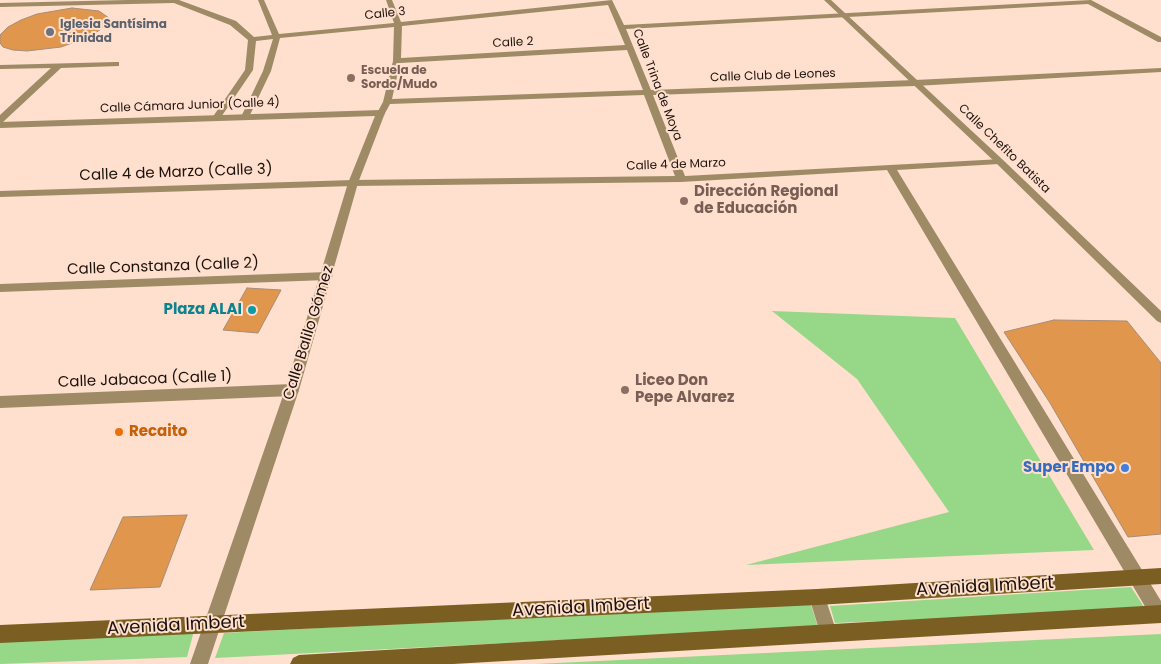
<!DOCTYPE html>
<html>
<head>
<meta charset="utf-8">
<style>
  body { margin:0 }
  canvas { display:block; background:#ffdfcd }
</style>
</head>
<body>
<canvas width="1161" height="664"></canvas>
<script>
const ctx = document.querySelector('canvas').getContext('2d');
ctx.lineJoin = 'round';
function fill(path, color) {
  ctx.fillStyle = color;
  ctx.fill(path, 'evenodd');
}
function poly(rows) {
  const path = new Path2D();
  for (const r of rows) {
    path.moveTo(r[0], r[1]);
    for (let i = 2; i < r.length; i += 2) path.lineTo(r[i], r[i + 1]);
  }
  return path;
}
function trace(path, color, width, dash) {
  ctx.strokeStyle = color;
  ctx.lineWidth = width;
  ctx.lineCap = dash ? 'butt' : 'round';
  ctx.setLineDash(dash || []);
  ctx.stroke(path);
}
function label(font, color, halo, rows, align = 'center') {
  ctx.font = font + ' Poppins,sans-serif';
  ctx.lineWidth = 4;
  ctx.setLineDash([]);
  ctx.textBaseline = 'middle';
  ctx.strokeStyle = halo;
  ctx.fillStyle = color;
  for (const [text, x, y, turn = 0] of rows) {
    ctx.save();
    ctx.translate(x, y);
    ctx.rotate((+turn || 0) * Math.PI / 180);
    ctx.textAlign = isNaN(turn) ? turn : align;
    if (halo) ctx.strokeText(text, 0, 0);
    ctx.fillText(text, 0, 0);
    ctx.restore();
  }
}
const green = poly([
  [772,311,955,318,1094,550,746,565,949,512,857,379],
  [1131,587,1146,610,835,623,830,606],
  [810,602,818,627,215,658,224,633],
  [194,631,187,657,0,664,0,640],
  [1161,634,1161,664,536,664]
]);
const building = poly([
  [72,8,99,11,109,18,101,29,91,36,61,47,27,51,13,50,3,47,0,43,0,35,8,27,21,20,37,14,72,8],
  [247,288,281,290,258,333,223,330,247,288],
  [1054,320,1127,321,1161,363,1161,534,1128,537,1050,403,1004,332,1054,320],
  [187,515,160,587,90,590,123,517,187,515]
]);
const minor = poly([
  [127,0,179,0,236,21,254,37,272,35,258,0,264,0,279,34,394,23,386,0,392,0,401,22,612,0,624,25,1091,0,1161,37,1161,42,1158,42,1088,4,626,29,651,90,915,80,1161,68,1161,72,915,86,653,95,685,176,1002,159,1002,163,999,164,897,170,1161,601,1161,622,1153,620,887,170,681,182,353,186,0,197,0,191,353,180,675,176,644,95,390,104,384,115,378,115,377,113,383,102,393,61,394,27,280,38,271,71,249,117,245,120,241,117,263,71,273,39,256,41,253,70,219,120,216,121,212,118,245,70,248,40,230,25,174,3,0,7,0,3,127,0],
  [608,5,625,45,401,58,402,26,608,5],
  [627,50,643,90,392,99,400,63,627,50],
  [116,62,119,62,119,66,61,68,3,122,0,123,0,115,51,68,0,69,0,65,116,62],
  [327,272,333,276,327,280,0,292,0,284,327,272],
  [292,384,297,386,299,390,297,394,292,396,0,408,0,396,292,384]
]);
const tertiary = poly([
  [824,0,831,0,1002,159,1161,311,1161,323,1157,321,996,163,824,0],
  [381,110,385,113,358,183,299,390,208,664,190,664,285,390,348,183,375,116,0,128,0,122,381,110],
  [817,589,823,591,837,633,834,639,828,642,822,639,809,597,811,591,817,589]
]);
const secondary = poly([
  [1161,568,1161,584,817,605,0,643,0,625,817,589,1161,568],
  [1161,605,1161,623,453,664,290,664,293,658,299,655,1161,605]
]);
const markers = [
  [50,32,5,"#6b7280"],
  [351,78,5,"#8d6e63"],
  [684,201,5,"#8d6e63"],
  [252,310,5,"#0f9aa8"],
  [625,390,5,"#8d6e63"],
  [119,432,5,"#e8710a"],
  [1125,468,5,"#3f7fe0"]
];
const farStreetnames = [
  ["Calle 3",385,14,-6],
  ["Calle 2",513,43,-3],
  ["Calle Club de Leones",773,76,-2],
  ["Calle Trina de Moya",657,85,69],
  ["Calle Cámara Junior (Calle 4)",190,106,-2],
  ["Calle Chefito Batista",1004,149,44],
  ["Calle 4 de Marzo",676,165,-2]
];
const farWorshipnames = [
  ["Iglesia Santísima",60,25],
  ["Trinidad",60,39]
];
const farEducationnames = [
  ["Escuela de",361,71],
  ["Sordo/Mudo",361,85]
];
const streetNames = [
  ["Calle 4 de Marzo (Calle 3)",176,173,-2],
  ["Calle Constanza (Calle 2)",163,267,-2],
  ["Calle Balilo Gómez",309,333,-73],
  ["Calle Jabacoa (Calle 1)",145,380,-2]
];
const educationNames = [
  ["Dirección Regional",694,192],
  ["de Educación",694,209],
  ["Liceo Don",635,381],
  ["Pepe Alvarez",635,398]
];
const cultureNames = [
  ["Plaza ALAI",242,310]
];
const foodNames = [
  ["Recaito",129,432]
];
const shopNames = [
  ["Super Empo",1115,468]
];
const nearStreetnames = [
  ["Avenida Imbert",985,587,-3],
  ["Avenida Imbert",581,608,-3],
  ["Avenida Imbert",176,626,-3]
];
fill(green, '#97d788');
fill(building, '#e0964d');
trace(building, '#a68d78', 1);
fill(minor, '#9e8b66');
fill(tertiary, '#9e8b66');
fill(secondary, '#7b5f22');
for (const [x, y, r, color] of markers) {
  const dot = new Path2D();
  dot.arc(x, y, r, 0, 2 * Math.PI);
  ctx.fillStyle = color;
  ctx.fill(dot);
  trace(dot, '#ffdfcd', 2);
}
label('12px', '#1c120c', '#ffdfcd', farStreetnames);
label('bold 12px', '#5b616d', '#ffdfcd', farWorshipnames, 'left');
label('bold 12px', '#785e54', '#ffdfcd', farEducationnames, 'left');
label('15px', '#1c120c', '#ffdfcd', streetNames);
label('bold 15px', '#785e54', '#ffdfcd', educationNames, 'left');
label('bold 15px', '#0d838f', '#ffdfcd', cultureNames, 'right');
label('bold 15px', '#c56008', '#ffdfcd', foodNames, 'left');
label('bold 15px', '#366cbe', '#ffdfcd', shopNames, 'right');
label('18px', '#1c120c', '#ffdfcd', nearStreetnames);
</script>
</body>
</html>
